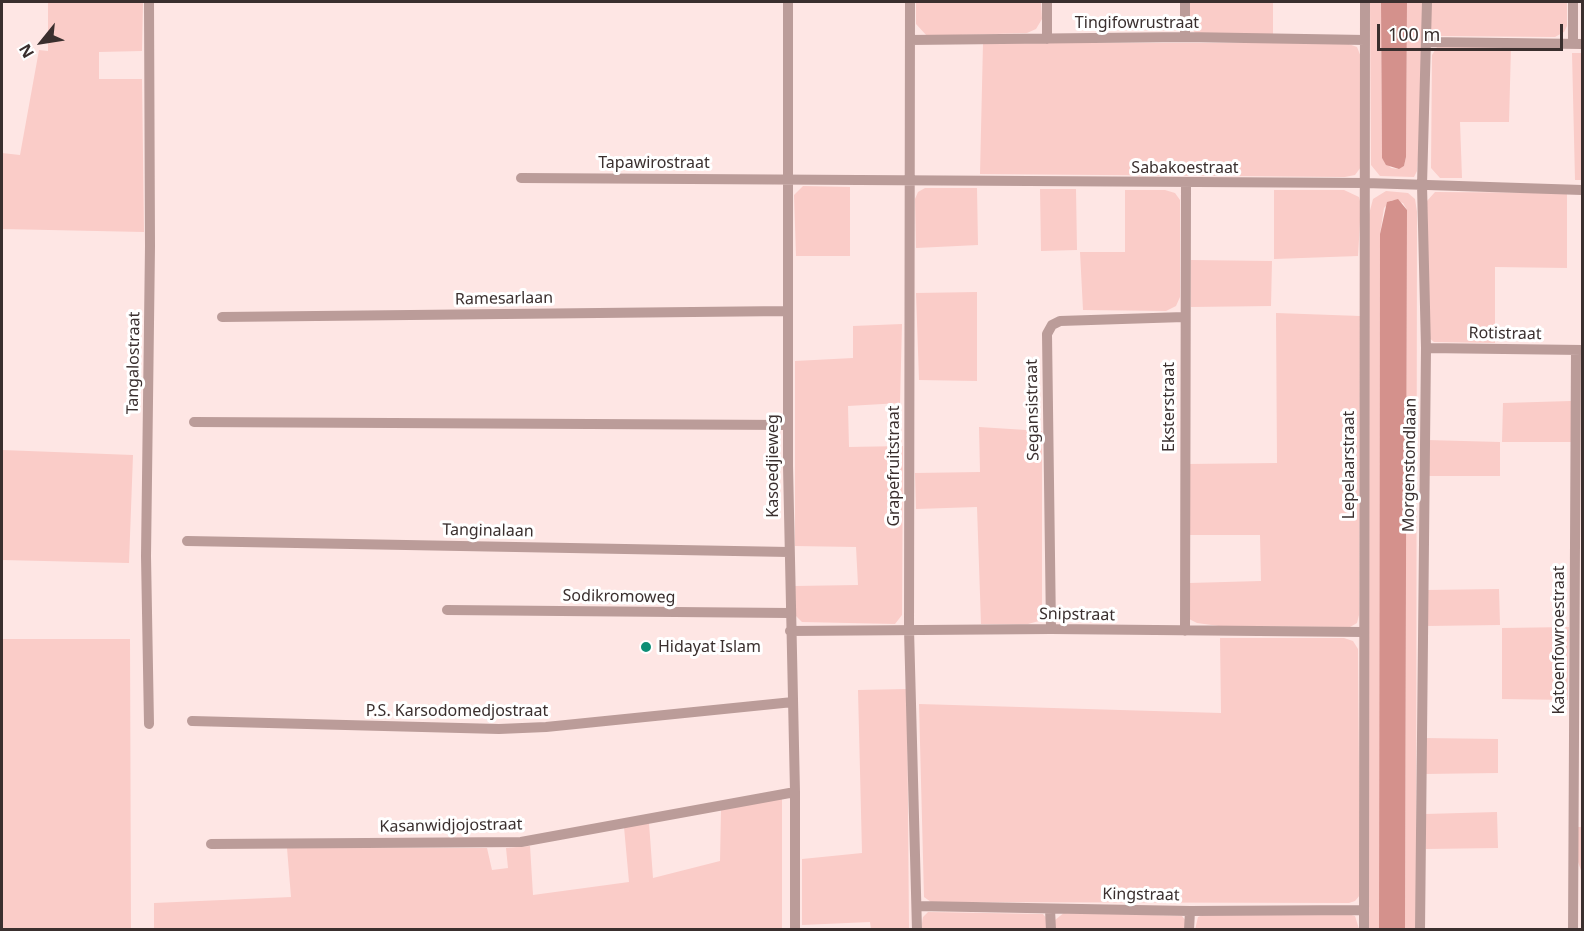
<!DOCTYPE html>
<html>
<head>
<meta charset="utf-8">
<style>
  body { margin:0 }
  #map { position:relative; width:1584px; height:931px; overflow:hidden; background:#fee6e4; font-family:"Noto Sans",sans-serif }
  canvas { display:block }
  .frame { position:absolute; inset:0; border:3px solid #3a2f2e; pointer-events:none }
  .north { position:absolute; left:12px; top:12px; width:60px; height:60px; -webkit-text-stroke:4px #fff; paint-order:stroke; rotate:240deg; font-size:16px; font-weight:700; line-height:24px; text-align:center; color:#3a2f2e }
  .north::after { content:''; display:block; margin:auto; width:21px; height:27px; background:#3a2f2e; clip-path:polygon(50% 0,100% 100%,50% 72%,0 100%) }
  .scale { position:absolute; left:1377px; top:24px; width:186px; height:27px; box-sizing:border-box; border:3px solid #3a2f2e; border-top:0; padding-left:8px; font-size:18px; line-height:21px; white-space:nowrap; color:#3a2f2e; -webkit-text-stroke:4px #fff; paint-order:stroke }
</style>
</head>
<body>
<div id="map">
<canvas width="1584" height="931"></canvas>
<div class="frame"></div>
<div class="north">N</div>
<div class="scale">100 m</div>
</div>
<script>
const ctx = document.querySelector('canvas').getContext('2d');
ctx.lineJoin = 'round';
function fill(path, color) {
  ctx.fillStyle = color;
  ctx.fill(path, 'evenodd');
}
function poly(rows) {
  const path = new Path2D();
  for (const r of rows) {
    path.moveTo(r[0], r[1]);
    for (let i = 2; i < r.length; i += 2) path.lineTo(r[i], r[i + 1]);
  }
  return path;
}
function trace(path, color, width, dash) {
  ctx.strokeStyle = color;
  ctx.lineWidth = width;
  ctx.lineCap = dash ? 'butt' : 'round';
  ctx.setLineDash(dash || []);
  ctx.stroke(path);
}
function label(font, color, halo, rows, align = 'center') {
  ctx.font = font + ' "Noto Sans",sans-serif';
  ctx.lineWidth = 6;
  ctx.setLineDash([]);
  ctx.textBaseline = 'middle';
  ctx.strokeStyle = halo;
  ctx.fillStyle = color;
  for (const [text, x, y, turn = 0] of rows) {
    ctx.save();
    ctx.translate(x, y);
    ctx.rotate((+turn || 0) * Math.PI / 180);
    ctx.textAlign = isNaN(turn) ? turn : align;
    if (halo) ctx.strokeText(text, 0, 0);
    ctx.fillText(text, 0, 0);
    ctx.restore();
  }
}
const green = poly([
  [48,2,143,2,142,51,99,52,99,79,142,79,144,232,2,229,2,153,20,155,39,50,48,51],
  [916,2,1041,2,1042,19,1036,29,1027,33,927,36,916,24],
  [1189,2,1273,2,1273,34,1197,34,1191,29],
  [1370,2,1381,2,1382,158,1391,168,1398,169,1404,166,1406,157,1407,2,1422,2,1422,108,1417,171,1414,177,1380,176,1371,165],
  [1431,2,1567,2,1567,26,1564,32,1555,37,1438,36,1431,30],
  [983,43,1346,43,1357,47,1361,57,1361,167,1355,175,1345,177,980,174],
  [1446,46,1511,47,1509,122,1460,122,1462,178,1440,178,1431,168,1432,55,1437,47],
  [1572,53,1582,53,1582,180,1575,180],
  [803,186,850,187,850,256,796,256,794,195],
  [925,188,977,188,978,245,916,248,915,199,918,192],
  [1040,189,1076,189,1077,250,1041,251],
  [1125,190,1165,190,1175,193,1180,200,1180,297,1176,306,1166,311,1083,310,1080,252,1125,252],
  [1274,190,1344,190,1359,197,1361,205,1358,256,1274,259],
  [1386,191,1408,193,1415,199,1417,212,1416,929,1405,929,1407,210,1403,203,1392,200,1384,208,1380,234,1379,929,1368,930,1368,218,1373,199],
  [1435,192,1567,193,1567,268,1495,267,1495,343,1434,342,1428,337,1427,201],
  [1191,260,1272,261,1271,306,1191,307],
  [977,292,977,381,919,380,916,293],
  [1276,313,1360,316,1359,615,1357,623,1350,627,1219,626,1197,623,1189,619,1189,583,1261,581,1260,535,1189,535,1188,464,1277,463],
  [902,324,900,403,848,406,849,447,903,446,902,615,895,624,802,622,796,616,795,586,858,585,856,547,795,546,795,361,853,358,853,326],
  [1571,401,1572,442,1502,442,1503,403],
  [979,427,1042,431,1042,612,1039,621,1028,624,981,624,977,507,916,509,915,473,980,472],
  [1427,440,1500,442,1500,476,1427,476],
  [2,450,133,455,129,563,2,560],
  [1499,589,1500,625,1427,626,1426,590],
  [1569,627,1568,700,1502,699,1502,628],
  [1220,638,1344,638,1353,641,1358,649,1360,895,1355,901,1349,903,931,902,924,897,919,704,1221,713],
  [2,639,130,639,131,929,2,929],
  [907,689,909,929,871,929,870,922,802,925,802,859,862,853,858,690],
  [1424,738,1498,739,1498,773,1425,774],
  [782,798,782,929,154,930,154,903,291,897,287,848,487,848,492,870,508,868,506,848,530,846,533,895,629,882,624,827,649,823,653,878,720,861,721,810],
  [1497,812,1498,848,1426,849,1425,814],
  [1578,827,1582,827,1582,873,1578,862],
  [928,912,1043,914,1047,919,1047,929,921,930,923,917],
  [1065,912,1182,916,1187,922,1187,929,1054,930,1055,920],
  [1344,913,1355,916,1359,929,1195,930,1198,917,1205,914]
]);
const water = poly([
  [1381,2,1407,2,1406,157,1404,166,1399,169,1386,165,1382,158],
  [1398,199,1407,210,1405,929,1379,930,1380,234,1387,202]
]);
const minor = poly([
  [149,2,150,246,146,556,149,724],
  [788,2,788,466,795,792,795,930],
  [910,2,909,629,917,930],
  [1573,2,1573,44],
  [1185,37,1185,2],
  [1047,39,1047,2],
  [910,40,1185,37,1365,40],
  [1428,42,1582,44],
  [521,178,1366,183,1582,190],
  [222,317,787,311],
  [1426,348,1582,350],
  [194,422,788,425],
  [187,541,789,552],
  [447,610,789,613],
  [1051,629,1047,334,1052,325,1060,321,1184,317],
  [790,631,1051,629,1363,632],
  [1185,631,1186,183],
  [192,721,499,729,546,727,793,702],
  [211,844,521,842,795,792],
  [918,906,1190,911,1364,910],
  [1050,909,1051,930],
  [1189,930,1190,911],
  [1364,930,1365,2],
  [1420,930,1426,348,1422,185,1427,2],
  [1573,930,1576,350]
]);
const markers = [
  [646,647,6,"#0d8e75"]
];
const streetNames = [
  ["Tingifowrustraat",1137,23],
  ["Tapawirostraat",654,163],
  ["Sabakoestraat",1185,168],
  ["Ramesarlaan",504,299,-1],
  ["Rotistraat",1505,334,1],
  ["Tangalostraat",134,363,-89],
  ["Eksterstraat",1169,407,-90],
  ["Segansistraat",1033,410,-91],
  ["Lepelaarstraat",1349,465,-90],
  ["Morgenstondlaan",1410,465,-89],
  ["Kasoedjieweg",773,466,-90],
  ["Grapefruitstraat",894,466,-90],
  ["Tanginalaan",488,531,1],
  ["Sodikromoweg",619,597,1],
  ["Snipstraat",1077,615,1],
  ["Katoenfowroestraat",1559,640,-90],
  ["P.S. Karsodomedjostraat",457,711],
  ["Kasanwidjojostraat",451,826,-1],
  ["Kingstraat",1141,895,1]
];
const poiNames = [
  ["Hidayat Islam",658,647]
];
fill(green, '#faccc8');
fill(water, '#d4918c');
trace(minor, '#bb9c99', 10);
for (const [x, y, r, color] of markers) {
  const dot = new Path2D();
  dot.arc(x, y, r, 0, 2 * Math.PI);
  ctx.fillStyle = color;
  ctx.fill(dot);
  trace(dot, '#fff', 2);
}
label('16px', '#3a2f2e', '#fff', streetNames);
label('16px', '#3a2f2e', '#fff', poiNames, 'left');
</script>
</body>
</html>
